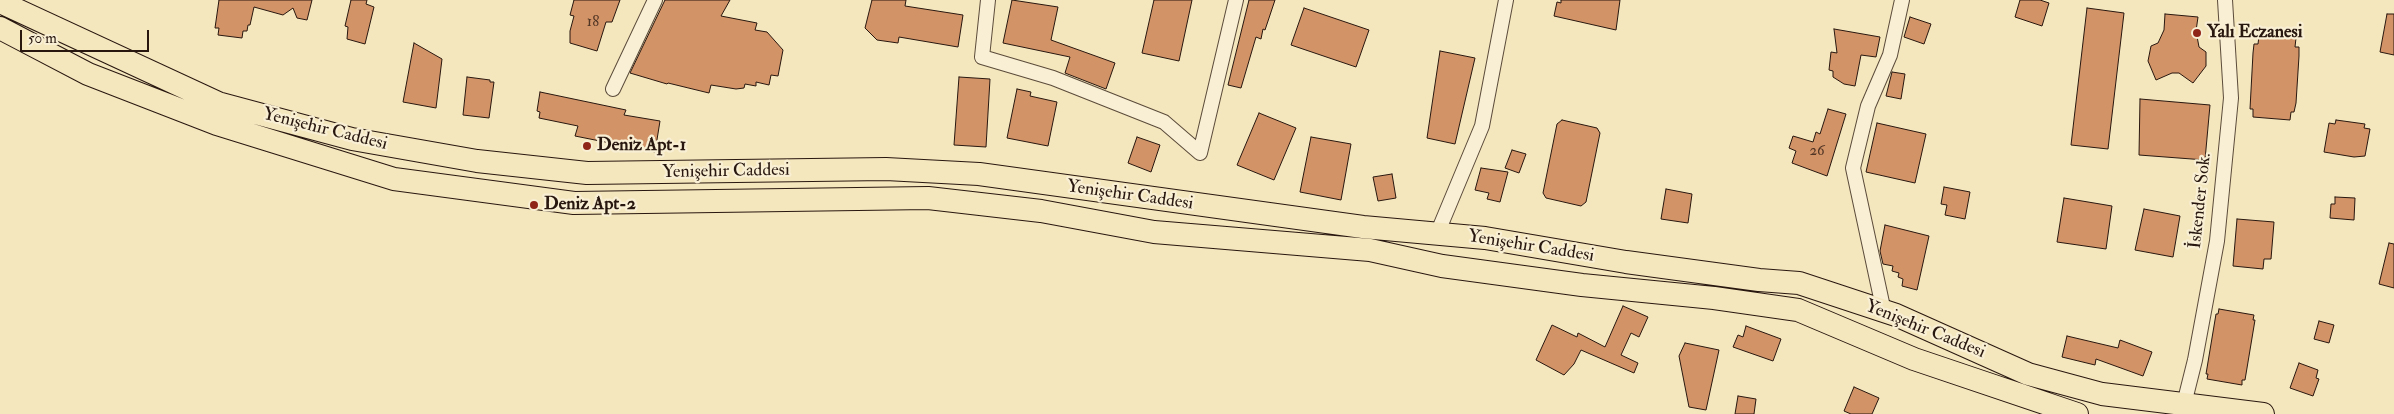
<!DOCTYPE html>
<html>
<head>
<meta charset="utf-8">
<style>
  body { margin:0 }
  #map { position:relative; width:2394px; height:414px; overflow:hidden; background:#f4e6bd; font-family:"IM FELL Double Pica",serif }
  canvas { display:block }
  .scale { position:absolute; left:20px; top:30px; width:129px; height:22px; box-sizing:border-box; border:2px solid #28170f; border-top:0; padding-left:6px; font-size:15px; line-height:18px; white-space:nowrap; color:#28170f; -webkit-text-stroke:4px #f8efd4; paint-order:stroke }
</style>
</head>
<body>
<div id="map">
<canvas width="2394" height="414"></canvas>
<div class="scale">50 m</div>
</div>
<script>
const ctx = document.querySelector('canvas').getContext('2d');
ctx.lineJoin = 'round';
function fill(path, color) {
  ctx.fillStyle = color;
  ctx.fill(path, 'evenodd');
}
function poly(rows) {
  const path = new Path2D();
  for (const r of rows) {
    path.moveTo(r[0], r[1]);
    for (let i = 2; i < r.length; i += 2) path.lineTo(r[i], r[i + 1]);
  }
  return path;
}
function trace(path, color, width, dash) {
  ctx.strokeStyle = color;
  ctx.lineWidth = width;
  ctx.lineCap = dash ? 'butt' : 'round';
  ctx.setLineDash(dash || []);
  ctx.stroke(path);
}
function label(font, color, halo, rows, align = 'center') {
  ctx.font = font + ' "IM FELL Double Pica",serif';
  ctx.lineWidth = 4.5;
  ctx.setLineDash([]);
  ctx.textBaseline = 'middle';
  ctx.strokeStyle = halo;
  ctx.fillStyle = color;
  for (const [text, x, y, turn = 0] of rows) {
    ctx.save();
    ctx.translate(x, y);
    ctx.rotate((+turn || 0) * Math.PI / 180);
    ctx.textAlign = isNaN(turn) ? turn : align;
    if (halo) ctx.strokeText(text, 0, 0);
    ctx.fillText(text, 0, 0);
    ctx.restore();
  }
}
const building = poly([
  [219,0,312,0,307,20,297,18,293,8,283,15,254,7,250,25,248,25,247,31,243,31,242,38,218,35,219,28,215,28,219,0],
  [351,0,367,0,366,4,374,7,365,44,347,39,348,27,345,26,351,0],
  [574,0,620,0,612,22,606,22,597,51,570,43,570,31,574,16,570,15,574,0],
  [665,0,730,0,721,16,757,23,755,30,767,32,783,50,778,76,771,75,769,85,756,82,756,86,745,84,744,88,736,89,711,85,709,93,668,83,667,84,630,73,665,0],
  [872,0,906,0,905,6,963,15,958,47,899,37,898,43,877,40,865,28,872,0],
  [1012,0,1058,7,1051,40,1115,63,1106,89,1065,73,1070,57,1003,43,1012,0],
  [1154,0,1192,0,1179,61,1142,53,1154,0],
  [1249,0,1275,0,1265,30,1263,29,1261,39,1256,37,1241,88,1228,85,1249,0],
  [1561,0,1620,0,1616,30,1554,16,1557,2,1561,3,1561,0],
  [2020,0,2040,0,2049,3,2042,26,2015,17,2020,0],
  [1304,8,1369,30,1356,67,1291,45,1304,8],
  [2087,8,2124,13,2108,149,2071,145,2087,8],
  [2165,14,2198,17,2196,31,2199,47,2206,52,2206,66,2193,83,2179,73,2172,73,2156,80,2148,61,2151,46,2158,43,2164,30,2165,14],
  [2387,14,2394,14,2394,55,2380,52,2387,14],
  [1910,17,1931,24,1924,44,1904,37,1910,17],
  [1834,29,1880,37,1876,57,1861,55,1855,86,1844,84,1833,77,1833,71,1829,70,1831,52,1837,53,1834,29],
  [2259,36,2296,38,2295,47,2299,47,2299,56,2296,103,2294,112,2291,112,2290,120,2253,117,2253,109,2250,109,2253,53,2254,44,2258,44,2259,36],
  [414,43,442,59,436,108,403,102,414,43],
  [1440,51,1475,58,1455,144,1427,138,1440,51],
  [1892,72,1905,74,1901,99,1886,96,1892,72],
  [467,77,490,80,490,82,494,82,489,118,463,115,467,77],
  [959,77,990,79,986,147,954,145,959,77],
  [1017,89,1031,92,1030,96,1057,102,1048,146,1007,138,1017,89],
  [540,92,626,110,624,115,660,121,655,152,575,136,578,126,539,118,540,112,537,111,540,92],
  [2140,99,2210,105,2205,160,2139,155,2140,99],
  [1828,109,1846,114,1827,176,1792,163,1796,151,1789,148,1793,136,1813,142,1816,132,1820,134,1828,109],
  [1259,113,1296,128,1274,180,1237,165,1259,113],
  [1562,120,1597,128,1600,133,1586,202,1581,206,1546,198,1543,193,1557,124,1562,120],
  [2336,120,2365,124,2364,128,2370,129,2365,156,2354,157,2324,152,2329,123,2335,124,2336,120],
  [1877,123,1926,134,1915,183,1866,172,1877,123],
  [1137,137,1160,145,1151,172,1128,163,1137,137],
  [1311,137,1351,144,1341,200,1300,192,1311,137],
  [1512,150,1526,154,1519,173,1505,168,1512,150],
  [1481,168,1508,172,1500,202,1487,199,1489,193,1475,190,1481,168],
  [1392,174,1396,198,1378,201,1373,177,1392,174],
  [1944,187,1970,192,1965,219,1945,215,1947,205,1941,204,1944,187],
  [1666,189,1692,194,1688,223,1661,219,1666,189],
  [2335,197,2355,198,2354,220,2330,218,2331,204,2335,204,2335,197],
  [2064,198,2112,206,2106,249,2057,242,2064,198],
  [2144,209,2180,216,2173,257,2135,250,2144,209],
  [2237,219,2274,222,2271,259,2264,259,2263,269,2233,266,2237,219],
  [1885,225,1929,236,1917,290,1902,286,1903,279,1898,277,1899,273,1892,271,1893,266,1883,264,1880,251,1885,225],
  [2389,243,2394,244,2394,288,2379,284,2389,243],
  [1623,306,1648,317,1639,337,1631,333,1621,355,1638,363,1634,373,1581,350,1574,364,1564,375,1536,360,1552,325,1577,337,1578,333,1605,347,1623,306],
  [2219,309,2254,315,2253,320,2255,320,2245,380,2242,380,2242,385,2207,379,2208,374,2206,374,2216,314,2218,314,2219,309],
  [2319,321,2334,325,2329,343,2314,339,2319,321],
  [1746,326,1781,339,1773,361,1733,347,1738,335,1743,337,1746,326],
  [2067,336,2118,348,2120,340,2152,352,2143,376,2096,359,2095,365,2062,357,2067,336],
  [1685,343,1719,350,1706,410,1689,407,1679,356,1685,343],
  [2299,363,2318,370,2316,378,2319,379,2313,396,2290,388,2299,363],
  [1854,387,1879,398,1872,414,1851,414,1844,411,1854,387],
  [1738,396,1756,399,1754,414,1735,414,1738,396]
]);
const minor = poly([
  [988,0,982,57,1053,78,1164,122,1200,153,1236,0],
  [613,89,655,0],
  [1437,234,1482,126,1506,0],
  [1884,312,1853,168,1868,106,1890,55,1902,0],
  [2184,404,2195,360,2217,241,2231,98,2225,0]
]);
const primary = poly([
  [0,2,218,103,352,139,477,161,587,173,886,169,979,174,1363,227,1485,238,1626,262,1759,280,1799,283,1896,315,2028,374,2102,394,2263,414],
  [0,28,88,74,217,124,394,179,574,203,928,198,1041,211,1154,232,1370,250,1442,266,1582,285,1714,298,1798,310,1914,359,2077,414]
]);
const markers = [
  [2197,33,5,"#8f2418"],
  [587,146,5,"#8f2418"],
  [534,205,5,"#8f2418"]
];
const numberNames = [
  ["18",593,23],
  ["26",1817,152]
];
const poiNames = [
  ["Yalı Eczanesi",2207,33],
  ["Deniz Apt-1",597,146],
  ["Deniz Apt-2",544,205]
];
const streetNames = [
  ["Yenişehir Caddesi",325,130,14],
  ["Yenişehir Caddesi",726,172,-1],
  ["Yenişehir Caddesi",1130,196,8],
  ["İskender Sok.",2201,201,-84],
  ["Yenişehir Caddesi",1531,247,9],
  ["Yenişehir Caddesi",1925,330,22]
];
fill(building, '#d29367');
trace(building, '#28170f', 1);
trace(minor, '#5b4b3a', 16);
trace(primary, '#28170f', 24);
trace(minor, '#f8efd4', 14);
trace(primary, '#f4e6bd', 22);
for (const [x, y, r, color] of markers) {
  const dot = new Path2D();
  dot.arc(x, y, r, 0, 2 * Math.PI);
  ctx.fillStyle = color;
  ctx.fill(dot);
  trace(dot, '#f8efd4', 2);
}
label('15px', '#523625', null, numberNames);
label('bold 18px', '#28170f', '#f8efd4', poiNames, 'left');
label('18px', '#28170f', '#f8efd4', streetNames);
</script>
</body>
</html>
